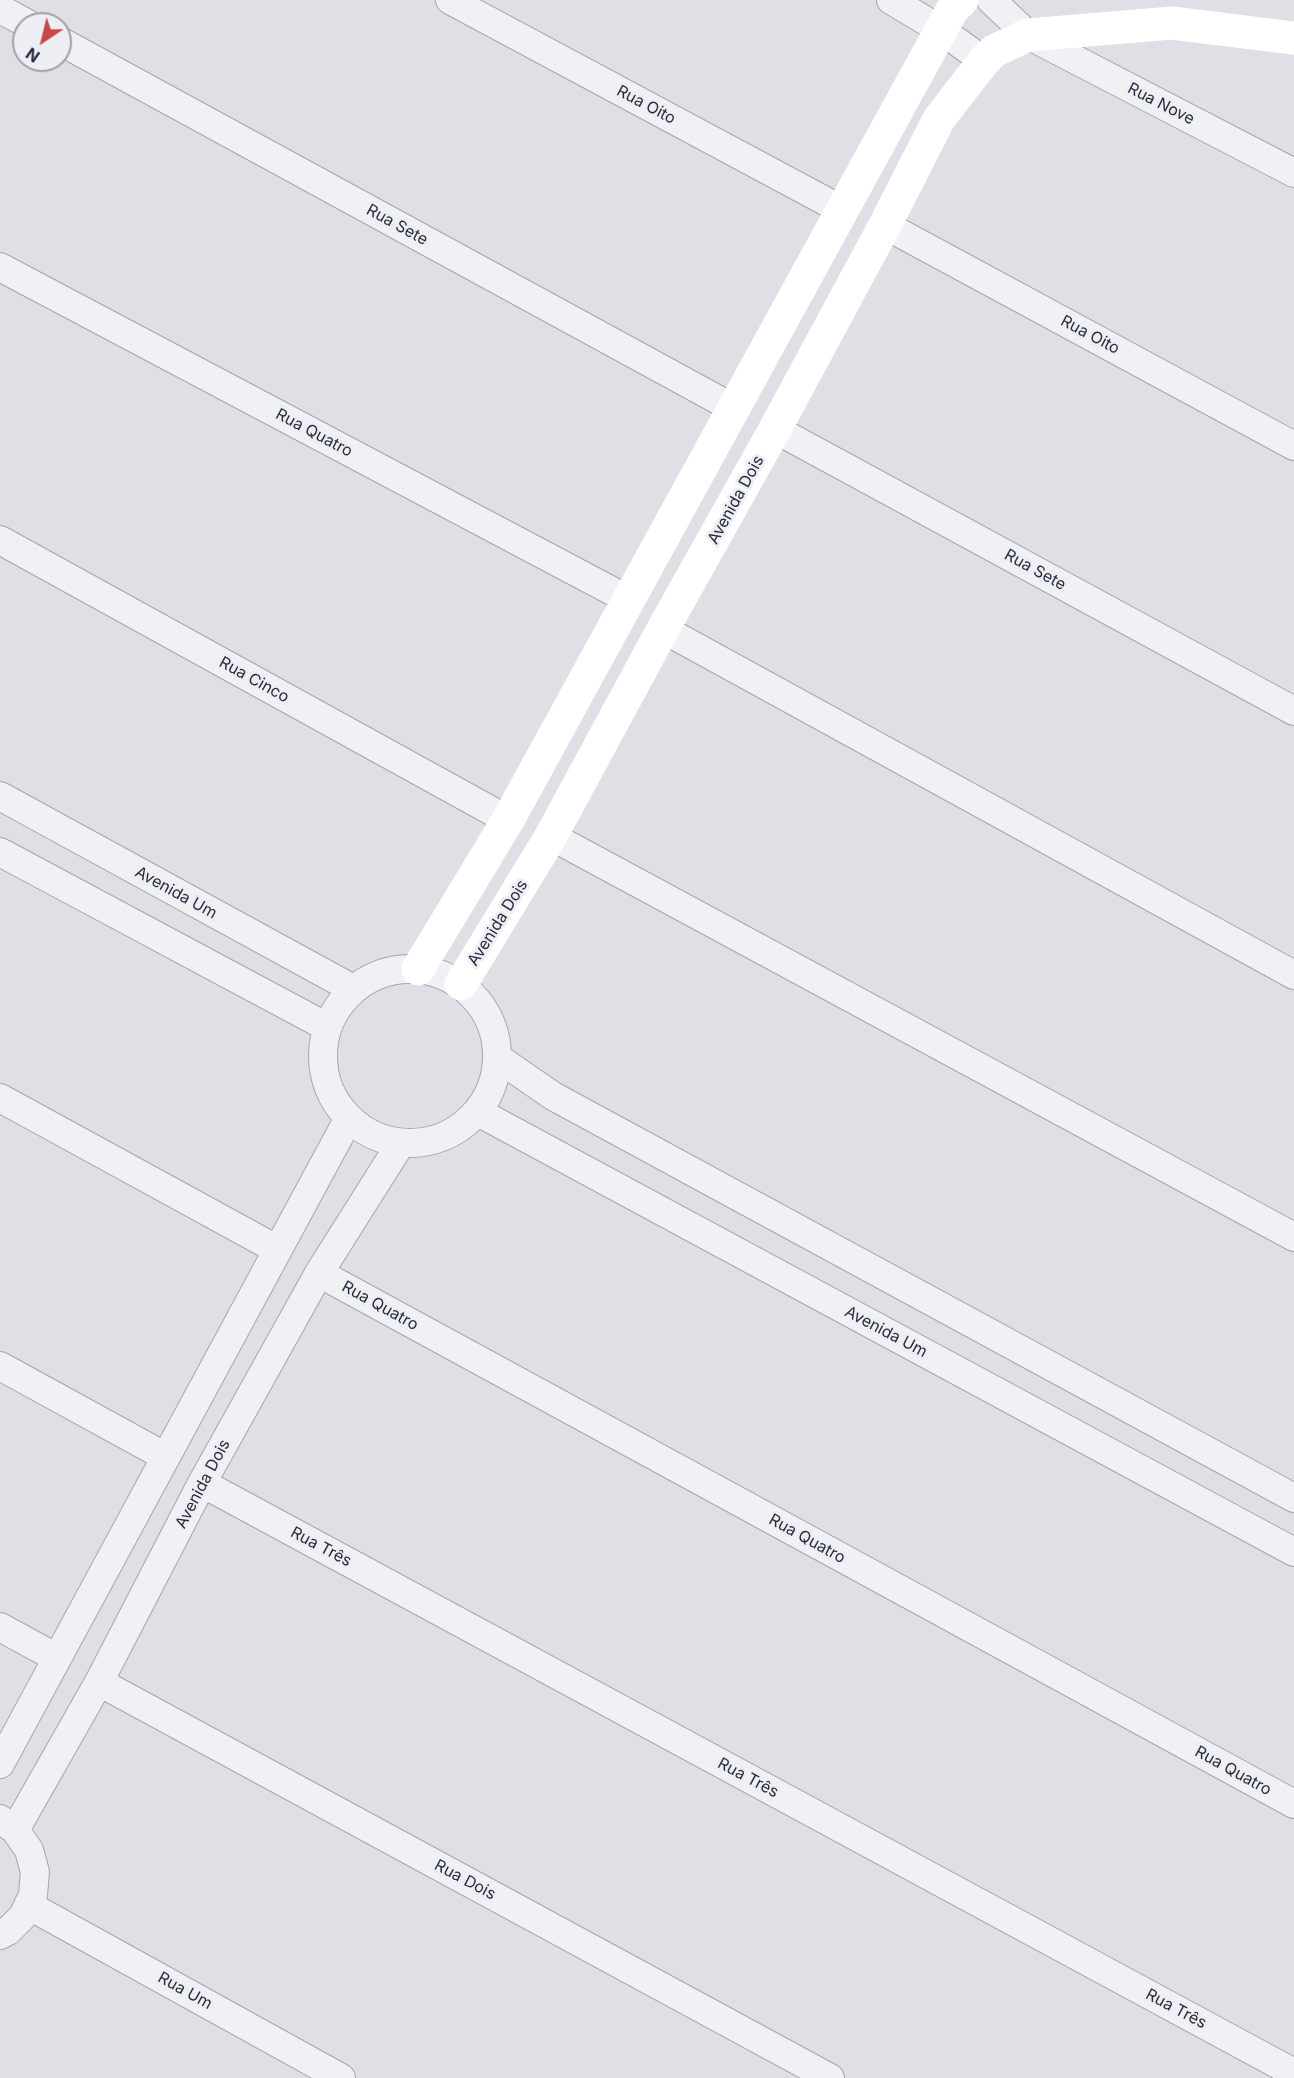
<!DOCTYPE html>
<html>
<head>
<meta charset="utf-8">
<style>
  body { margin:0 }
  #map { position:relative; width:1294px; height:2078px; overflow:hidden; background:#dee0e6; font-family:Inter,sans-serif }
  canvas { display:block }
  .north { position:absolute; left:12px; top:12px; width:60px; height:60px; box-sizing:border-box; background:#edeff4; border:2px solid #9ea1aa; border-radius:50%; rotate:215deg; font-size:16px; font-weight:700; line-height:24px; text-align:center; color:#282c3c }
  .north::after { content:''; display:block; margin:auto; width:21px; height:27px; background:#c64849; clip-path:polygon(50% 0,100% 100%,50% 72%,0 100%) }
</style>
</head>
<body>
<div id="map">
<canvas width="1294" height="2078"></canvas>
<div class="north">N</div>
</div>
<script>
const ctx = document.querySelector('canvas').getContext('2d');
ctx.lineJoin = 'round';
function poly(rows) {
  const path = new Path2D();
  for (const r of rows) {
    if (r.length === 3) {
      path.moveTo(r[0] + r[2], r[1]);
      path.arc(r[0], r[1], r[2], 0, 2 * Math.PI);
      continue;
    }
    path.moveTo(r[0], r[1]);
    for (let i = 2; i < r.length; i += 2) path.lineTo(r[i], r[i + 1]);
  }
  return path;
}
function trace(path, color, width, dash) {
  ctx.strokeStyle = color;
  ctx.lineWidth = width;
  ctx.lineCap = dash ? 'butt' : 'round';
  ctx.setLineDash(dash || []);
  ctx.stroke(path);
}
function label(font, color, halo, rows, align = 'center') {
  ctx.font = font + ' Inter,sans-serif';
  ctx.lineWidth = 6;
  ctx.setLineDash([]);
  ctx.textBaseline = 'middle';
  ctx.strokeStyle = halo;
  ctx.fillStyle = color;
  for (const [text, x, y, turn = 0] of rows) {
    ctx.save();
    ctx.translate(x, y);
    ctx.rotate((+turn || 0) * Math.PI / 180);
    ctx.textAlign = isNaN(turn) ? turn : align;
    if (halo) ctx.strokeText(text, 0, 0);
    ctx.fillText(text, 0, 0);
    ctx.restore();
  }
}
const street = poly([
  [450,0,842,210],
  [891,0,941,30,984,61],
  [991,0,1028,35,1294,173],
  [0,9,28,24],
  [60,41,733,408],
  [885,225,1294,446],
  [0,267,629,600],
  [775,429,1294,711],
  [0,540,508,820],
  [663,629,1294,975],
  [0,796,353,989],
  [551,836,1294,1237],
  [0,852,327,1027],
  [410,1056,87],
  [498,1058,553,1096,1294,1498],
  [0,1098,278,1250],
  [478,1112,1294,1552],
  [319,1273,1294,1804],
  [0,1366,166,1457],
  [202,1483,1294,2073],
  [0,1627,57,1658],
  [99,1682,830,2078],
  [0,1764,349,1118],
  [15,1830,99,1682,202,1483,319,1273,401,1143],
  [28,1905,341,2078],
  [0,1935,8,1931,23,1916,33,1895,35,1872,29,1850,15,1830,0,1819]
]);
const secondary = poly([
  [418,969,508,820,952,10,962,0],
  [461,984,551,836,663,629,775,429,885,225,939,119,984,61,994,51,1028,35,1172,23,1294,38]
]);
const streetNames = [
  ["Rua Nove",1161,104,27],
  ["Rua Oito",646,105,28],
  ["Rua Sete",397,225,29],
  ["Rua Oito",1090,335,28],
  ["Rua Quatro",314,433,28],
  ["Avenida Dois",736,500,-61],
  ["Rua Sete",1035,570,29],
  ["Rua Cinco",254,680,29],
  ["Avenida Um",176,893,29],
  ["Avenida Dois",498,923,-58],
  ["Rua Quatro",380,1306,29],
  ["Avenida Um",886,1332,28],
  ["Avenida Dois",203,1484,-62],
  ["Rua Quatro",807,1539,29],
  ["Rua Três",321,1547,28],
  ["Rua Quatro",1233,1771,29],
  ["Rua Três",748,1778,28],
  ["Rua Dois",465,1880,28],
  ["Rua Um",185,1991,29],
  ["Rua Três",1176,2009,28]
];
trace(street, '#a4a6b0', 30);
trace(street, '#f0f1f5', 28);
trace(secondary, '#fff', 33);
label('16px', '#282c3c', '#edeff4', streetNames);
</script>
</body>
</html>
